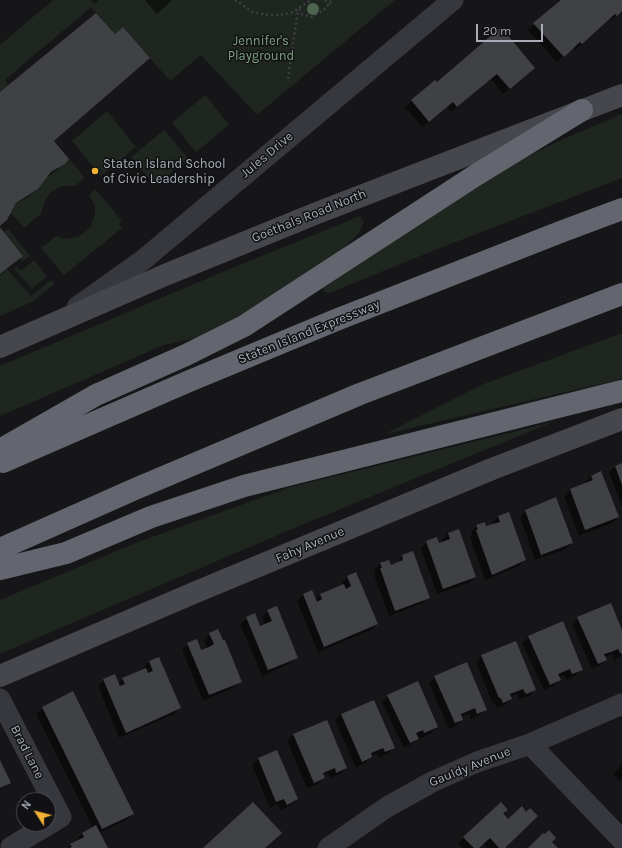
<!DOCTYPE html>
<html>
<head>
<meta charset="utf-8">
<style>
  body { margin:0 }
  #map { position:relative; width:622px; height:848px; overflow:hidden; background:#161618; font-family:Karla,sans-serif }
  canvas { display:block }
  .north { position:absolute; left:16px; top:792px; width:40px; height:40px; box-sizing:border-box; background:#111113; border:1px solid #4d4f55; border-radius:50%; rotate:306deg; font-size:11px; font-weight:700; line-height:16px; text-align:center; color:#a8adb8 }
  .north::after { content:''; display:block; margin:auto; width:14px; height:18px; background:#f2b134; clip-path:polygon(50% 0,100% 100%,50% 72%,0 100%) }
  .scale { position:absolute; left:476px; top:24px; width:67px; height:18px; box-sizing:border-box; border:2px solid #a8adb8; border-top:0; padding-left:5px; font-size:12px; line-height:14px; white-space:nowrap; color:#a8adb8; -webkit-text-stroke:3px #111113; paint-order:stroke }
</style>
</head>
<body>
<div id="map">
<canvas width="622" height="848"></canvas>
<div class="north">N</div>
<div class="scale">20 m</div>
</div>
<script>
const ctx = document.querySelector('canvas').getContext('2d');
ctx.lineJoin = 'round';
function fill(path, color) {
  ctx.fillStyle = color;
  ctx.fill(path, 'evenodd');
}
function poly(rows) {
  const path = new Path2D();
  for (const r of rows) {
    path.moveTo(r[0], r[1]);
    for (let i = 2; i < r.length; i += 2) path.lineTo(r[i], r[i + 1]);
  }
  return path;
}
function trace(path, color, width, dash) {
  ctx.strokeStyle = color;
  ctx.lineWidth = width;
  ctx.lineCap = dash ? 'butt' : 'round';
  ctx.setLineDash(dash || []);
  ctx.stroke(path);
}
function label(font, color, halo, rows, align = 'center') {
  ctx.font = font + ' Karla,sans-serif';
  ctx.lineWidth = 3;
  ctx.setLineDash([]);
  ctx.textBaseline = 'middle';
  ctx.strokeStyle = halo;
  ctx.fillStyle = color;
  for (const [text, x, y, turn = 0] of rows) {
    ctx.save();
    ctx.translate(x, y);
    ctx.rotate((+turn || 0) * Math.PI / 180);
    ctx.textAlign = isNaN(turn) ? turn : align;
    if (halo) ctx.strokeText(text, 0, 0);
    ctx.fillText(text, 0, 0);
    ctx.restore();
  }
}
const green = poly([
  [53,0,91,0,95,4,99,0,395,0,257,115,201,55,170,81,123,27,115,34,91,7,5,80,8,85,0,92,0,45],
  [205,95,229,125,196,152,172,123],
  [107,111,136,147,101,176,72,141],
  [622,114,622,178,440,248,329,293,324,292,323,288,511,164,559,141],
  [164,130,188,158,155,186,131,157],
  [69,159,85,178,75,186,62,186,51,192,45,200,41,214,24,228,11,213,16,203,38,189,51,172,65,164],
  [95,189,122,221,119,224,122,228,64,275,41,248,56,236,64,239,78,237,90,228,95,214,95,206,89,195],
  [360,216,364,222,359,233,335,256,206,336,164,345,0,416,0,366,232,268],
  [8,229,30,256,22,262,20,258,23,255,4,232],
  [34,260,47,276,32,289,14,269,17,267,21,271],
  [7,269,31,296,51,280,54,284,34,301,0,316,0,274],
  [622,333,622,379,385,434,481,385],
  [553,422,299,526,0,654,0,600,138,542,291,487]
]);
const shadow = poly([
  [145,0,172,0,157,14],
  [562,0,622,0,622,10,610,21,608,20,575,50,573,47,557,62,528,30],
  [501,28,528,74,503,94,491,79,451,112,447,107,422,127,405,107,435,81,437,84],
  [114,36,149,58,54,141,65,163,55,172,45,178,28,197,14,205,7,220,0,227,0,93],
  [0,228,22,256,0,275],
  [622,464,622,506,609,472,615,466],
  [601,473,618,517,612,523,579,536,564,496,570,490,586,484,585,482,591,476],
  [526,511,572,543,566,549,535,560,520,517],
  [508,514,525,560,519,566,485,580,470,537,472,535,471,532,477,526,486,528,493,525,492,523,498,517],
  [448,533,475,577,469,583,437,594,421,548,427,542,438,544,443,542,442,540],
  [413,553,429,597,423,603,389,616,374,575,376,574,374,570,380,564,389,561,390,566,397,563,402,556],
  [355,574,377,624,371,630,318,652,297,601,303,595,312,592,315,600,320,595,342,585,341,583,347,577],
  [268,611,297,657,291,663,262,676,240,624,247,618,260,627,265,625,262,617],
  [578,618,622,632,622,656,614,660,612,654,604,657,606,660,599,666,592,669,572,624],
  [210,634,241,681,235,687,203,701,182,650,188,644,201,651,207,648,204,640],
  [529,637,582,669,576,675,566,680,564,675,558,677,559,680,553,686,544,690,522,643],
  [482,656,535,690,529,696,519,699,517,694,510,697,511,699,505,705,497,708,495,703,493,704,476,662],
  [158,658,180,708,174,714,119,738,98,686,104,680,118,684,123,679,144,670,143,668,149,662],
  [435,677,486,709,480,715,471,719,469,714,461,717,462,720,456,726,449,729,429,683],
  [388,696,437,726,431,733,404,748,382,702],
  [374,701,394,748,387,754,379,758,377,753,371,756,365,763,356,768,335,720,341,714],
  [43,708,132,814,126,820,99,833,107,848,67,848,77,841,77,839,83,833,93,828,36,714],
  [293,735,346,768,340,774,330,778,328,773,323,776,324,778,318,784,307,788,287,741],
  [277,751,297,799,291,805,280,810,278,804,270,808,252,765,258,759],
  [0,763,9,783,0,790],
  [622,765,622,778,619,781,613,774],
  [502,814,504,848,487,848,483,844,478,848,462,848,458,843,464,837]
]);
const building = poly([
  [561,0,622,0,622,11,617,16,615,14,582,44,580,42,564,57,533,23],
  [96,13,115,34,123,27,150,58,54,141,69,159,65,164,51,172,38,189,16,203,7,220,0,226,0,92],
  [501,27,535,68,510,89,497,74,457,107,453,102,429,122,411,100,435,80,437,82],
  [0,227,23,256,0,274],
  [622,463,622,485,615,466],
  [601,471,619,517,585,530,570,489,593,480,591,476],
  [556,497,573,543,541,555,525,510],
  [509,512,526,560,492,575,476,530,478,529,476,525,485,522,486,526,500,522,498,516],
  [459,529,476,577,443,589,426,541,437,537,439,543,450,539,448,533],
  [413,551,430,598,395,611,380,568,382,568,380,563,389,560,391,565,403,560,402,555],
  [356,572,378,624,324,647,303,594,312,590,317,602,322,599,320,594,344,584,346,589,351,586,347,576],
  [611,603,622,630,622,654,621,654,618,649,611,652,604,654,607,660,598,664,577,617],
  [277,606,298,658,268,670,246,617,255,613,260,626,272,621,267,610],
  [563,621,583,670,572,674,570,669,558,674,561,680,550,685,528,636],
  [218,629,223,640,225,640,242,682,209,695,187,643,197,639,201,650,209,647,214,644,209,633],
  [516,641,536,690,526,694,523,689,510,694,512,699,503,703,501,698,499,698,481,655],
  [159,657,181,708,126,733,103,679,115,674,120,686,125,684,122,678,146,668,148,673,153,671,149,661],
  [467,662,487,710,477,714,475,708,461,714,463,720,455,723,434,676],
  [418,681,438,727,424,733,423,730,416,733,419,739,410,743,387,695],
  [73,691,134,814,102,829,42,707],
  [374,700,395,748,385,752,383,748,376,751,371,753,372,757,362,762,341,714],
  [327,720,347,768,336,773,335,768,328,771,323,773,325,778,314,783,293,734],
  [277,750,298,799,287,805,284,799,276,802,258,758],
  [0,760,11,783,0,788],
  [253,802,282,833,265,848,203,848],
  [501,802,508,810,503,813,508,819,522,806,526,812,530,808,538,816,505,848,499,848,490,838,479,848,474,848,463,837],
  [96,825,108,848,69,848,72,847,70,844,84,837,82,833],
  [549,830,556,838,552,842,558,848,528,848,543,833,545,834]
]);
const path = poly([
  [235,0,253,12,267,15,280,15,293,12,311,0],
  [325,0,330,4],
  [299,9,302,14,312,17,325,9,332,0],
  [288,79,298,10]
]);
const street = poly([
  [77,307,143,260,453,0],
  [0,699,61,817,11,847],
  [530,744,622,840],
  [328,848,387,807,432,782,477,762,530,744,622,704]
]);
const secondary = poly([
  [0,347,165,275,317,213,622,95],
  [0,676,196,592,492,469,622,419]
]);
const highway = poly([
  [0,450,96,395,186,355,244,326,476,175,582,110],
  [3,462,187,382,336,320,563,231,622,209],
  [0,549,135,489,360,394,622,294],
  [0,569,66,553,151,517,244,486,622,391]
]);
const trees = [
  [313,9]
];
const markers = [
  [95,171,4,"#f2b134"]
];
const parkNames = [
  ["Jennifer's",261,41],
  ["Playground",261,56]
];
const streetNames = [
  ["Jules Drive",267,155,-40],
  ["Goethals Road North",309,216,-22],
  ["Staten Island Expressway",309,332,-22],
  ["Fahy Avenue",310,545,-23],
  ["Brad Lane",27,752,63],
  ["Gauldy Avenue",470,767,-22]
];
const poiNames = [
  ["Staten Island School",103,164],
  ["of Civic Leadership",103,179]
];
fill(green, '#1e261f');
fill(shadow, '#0007');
fill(building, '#404145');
trace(path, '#3d3f44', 2.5, [2, 3]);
trace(street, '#37383d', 21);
trace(secondary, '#45474d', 22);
trace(highway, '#63666e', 22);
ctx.fillStyle = '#506452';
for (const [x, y] of trees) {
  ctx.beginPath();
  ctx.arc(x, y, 6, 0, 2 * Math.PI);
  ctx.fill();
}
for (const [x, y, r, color] of markers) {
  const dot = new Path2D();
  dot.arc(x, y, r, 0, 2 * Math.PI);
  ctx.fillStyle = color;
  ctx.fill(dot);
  trace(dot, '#111113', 1.5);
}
label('13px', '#7fa381', '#111113', parkNames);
label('13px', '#a8adb8', '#111113', streetNames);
label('13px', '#a8adb8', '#111113', poiNames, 'left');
</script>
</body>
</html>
